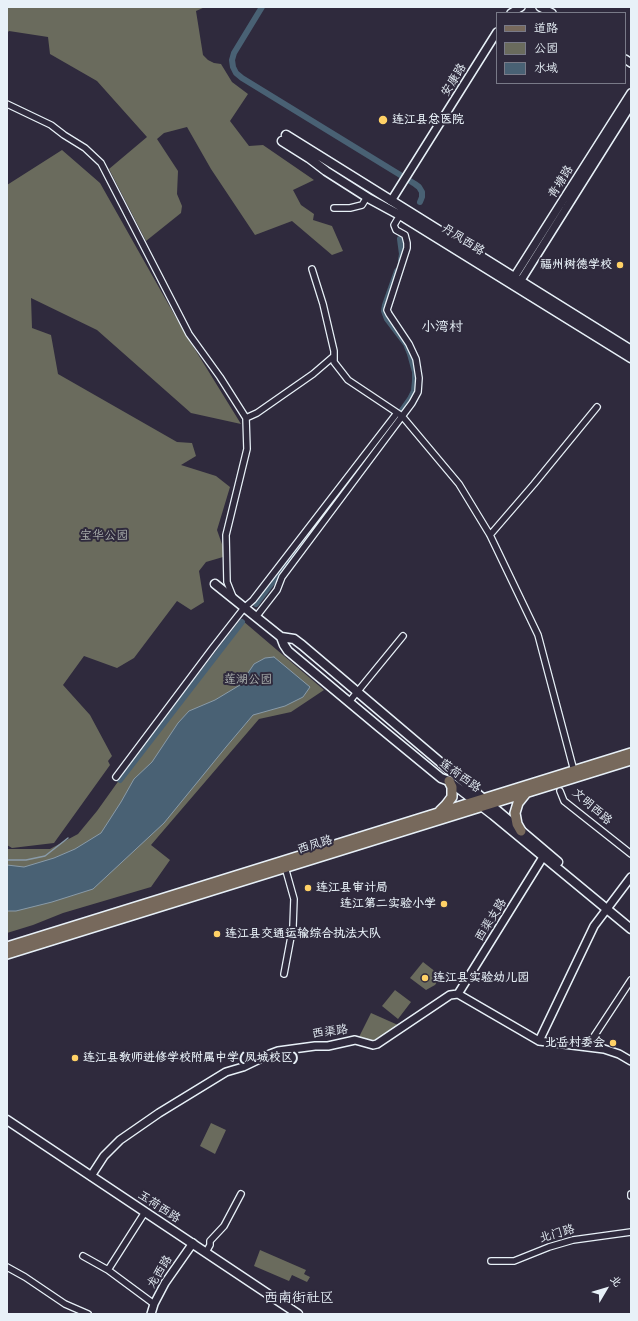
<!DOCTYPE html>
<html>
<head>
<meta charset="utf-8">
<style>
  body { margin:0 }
  #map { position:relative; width:638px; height:1321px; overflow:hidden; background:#2f2a3d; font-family:"Shantell Sans","LXGW WenKai TC",sans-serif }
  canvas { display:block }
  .frame { position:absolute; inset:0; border:8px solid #e8f1f8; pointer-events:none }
  .legend { position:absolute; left:496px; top:12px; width:130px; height:72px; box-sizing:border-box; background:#2f2a3d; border:1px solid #797a88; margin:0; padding:5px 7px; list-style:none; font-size:12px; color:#e8f1f8 }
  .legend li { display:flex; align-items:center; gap:8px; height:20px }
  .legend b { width:20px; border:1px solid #797a88 }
  .north { position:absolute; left:586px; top:1269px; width:40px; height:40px; -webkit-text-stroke:3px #2f2a3d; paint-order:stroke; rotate:52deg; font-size:11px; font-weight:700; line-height:16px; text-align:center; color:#e8f1f8 }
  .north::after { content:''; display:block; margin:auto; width:14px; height:18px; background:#e8f1f8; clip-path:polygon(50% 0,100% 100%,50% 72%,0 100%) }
</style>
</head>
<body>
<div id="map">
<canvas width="638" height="1321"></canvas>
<div class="frame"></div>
<ul class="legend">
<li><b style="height:5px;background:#77695c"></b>道路</li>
<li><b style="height:11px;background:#6a6b5d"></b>公园</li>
<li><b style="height:11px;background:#496174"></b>水域</li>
</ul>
<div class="north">北</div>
</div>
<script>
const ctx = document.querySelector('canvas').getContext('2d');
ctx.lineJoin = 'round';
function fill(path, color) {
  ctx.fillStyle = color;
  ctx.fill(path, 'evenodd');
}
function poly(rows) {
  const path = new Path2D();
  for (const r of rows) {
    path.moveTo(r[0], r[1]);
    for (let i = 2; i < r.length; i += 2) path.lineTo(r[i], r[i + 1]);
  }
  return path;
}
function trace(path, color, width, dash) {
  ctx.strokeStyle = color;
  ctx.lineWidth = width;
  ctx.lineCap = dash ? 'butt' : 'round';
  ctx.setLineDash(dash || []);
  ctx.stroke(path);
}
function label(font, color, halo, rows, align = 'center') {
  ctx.font = font + ' "Shantell Sans","LXGW WenKai TC",sans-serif';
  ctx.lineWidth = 4;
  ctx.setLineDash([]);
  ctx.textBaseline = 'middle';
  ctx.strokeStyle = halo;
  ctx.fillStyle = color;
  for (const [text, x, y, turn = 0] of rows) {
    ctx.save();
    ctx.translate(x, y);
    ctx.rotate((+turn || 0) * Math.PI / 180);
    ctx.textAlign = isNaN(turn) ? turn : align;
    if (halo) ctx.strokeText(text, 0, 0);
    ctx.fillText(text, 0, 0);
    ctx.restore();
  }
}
const green = poly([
  [7,7,205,7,196,11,203,55,208,60,214,63,221,64,232,82,248,94,230,121,249,146,263,145,314,180,293,190,301,205,314,214,313,220,332,226,343,251,332,255,292,221,255,235,211,169,187,127,164,133,157,139,178,171,177,194,182,206,181,213,146,241,109,169,147,137,97,81,50,54,48,37,9,31,7,33],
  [62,150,100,183,183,330,241,424,191,413,97,330,31,298,32,328,51,335,58,374,177,442,192,443,196,456,181,465,216,476,230,487,217,530,223,547,223,557,206,562,199,571,204,602,191,610,177,601,134,658,117,668,84,656,63,685,90,715,112,756,108,761,110,765,54,843,12,848,7,845,7,185],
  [243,621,324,690,291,712,259,719,151,845,170,860,151,887,63,913,33,925,7,933,7,849,50,849,78,834,97,811,132,762],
  [423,962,441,976,435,985,426,990,410,978],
  [395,990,411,1002,398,1019,382,1006],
  [371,1013,398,1025,376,1043,358,1039],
  [211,1123,226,1130,215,1154,200,1146],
  [260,1250,306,1270,304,1274,310,1277,307,1282,292,1275,289,1281,254,1266]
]);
const water = poly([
  [274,657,310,687,303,697,285,706,253,715,226,747,164,823,93,889,52,902,16,911,7,911,7,865,24,867,54,858,75,849,101,833,121,802,134,779,152,762,178,723,189,711,215,700,240,685,254,664,265,658,274,657]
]);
const stream = poly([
  [7,860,26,860,45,856,68,838]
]);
const canal = poly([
  [262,7,234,53,232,60,233,67,236,73,242,78,415,184,419,187,422,192,422,197,420,202],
  [400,239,402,254,401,260],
  [256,604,393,423,410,399,414,391,415,381,415,372,410,354,406,344,387,319,384,311,385,305,397,271],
  [120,780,242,622]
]);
const minor = poly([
  [7,104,51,125,64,135,85,148,101,163,189,334,220,377,246,418,247,449,226,535,227,582,233,597],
  [334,208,350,208,362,205,367,197],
  [334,356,334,362,348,380,402,416,459,484,490,535,538,635,574,771],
  [246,418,257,413,313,374,334,356,334,351,323,304,312,269],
  [490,535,534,484,597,407],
  [256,617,277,590,282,577,412,403,418,392,419,378,416,359,409,344,389,314,387,310,407,248,407,243,405,235,396,230,394,225,400,215],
  [349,702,403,636],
  [116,777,212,649,244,608,253,600,397,413],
  [560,791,564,801,631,854],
  [284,974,293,926,294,899,285,867],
  [587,1047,631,980],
  [631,1194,631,1196],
  [206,1252,210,1245,210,1241,224,1226,241,1194],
  [83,1256,108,1270,154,1304],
  [491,1261,514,1261,549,1247,573,1240,631,1232],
  [7,1267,25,1277,65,1304,88,1314],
  [108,1270,145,1212]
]);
const tertiary = poly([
  [540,7,552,13],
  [511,13,521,7],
  [625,59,631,63],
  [391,201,497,32],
  [511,282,631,93],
  [518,285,631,105],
  [458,994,543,857],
  [539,1041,594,926,631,877],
  [91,1176,104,1156,120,1140,159,1113,226,1072,243,1067,270,1054,278,1051,315,1046,328,1046,355,1040,373,1045,377,1044,450,995,458,994,539,1041,604,1049,619,1054,631,1061],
  [151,1314,154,1304,165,1283,193,1243]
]);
const secondary = poly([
  [286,135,631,350],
  [282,141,309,158,326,171,370,199,405,218,631,358],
  [215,584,281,637,284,645,288,651,379,727,441,778,449,781,493,815,631,929],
  [281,637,294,639,302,645,558,862],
  [7,1120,298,1314]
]);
const primary = poly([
  [440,811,446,805,452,797,452,787,449,781],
  [521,831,517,824,515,813,518,803,526,793],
  [7,947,631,753],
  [7,954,631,760]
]);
const markers = [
  [383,120,5,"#ffd166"],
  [620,265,4,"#ffd166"],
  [308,888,4,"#ffd166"],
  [444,904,4,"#ffd166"],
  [217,934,4,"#ffd166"],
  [425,978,4,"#ffd166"],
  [613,1043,4,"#ffd166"],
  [75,1058,4,"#ffd166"]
];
const streetNames = [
  ["安康路",454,80,-58],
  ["青塘路",561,182,-58],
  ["丹凤西路",463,240,32],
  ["莲荷西路",460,776,36],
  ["文明西路",592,807,41],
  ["西凤路",315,845,-17],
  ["西渠支路",491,920,-58],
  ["西渠路",330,1032,-8],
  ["玉荷西路",159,1207,33],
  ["北门路",557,1234,-16],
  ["龙西路",160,1272,-58]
];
const poiNames = [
  ["连江县总医院",392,120],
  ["福州树德学校",612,265,"right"],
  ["连江县审计局",316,888],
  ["连江第二实验小学",436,904,"right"],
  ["连江县交通运输综合执法大队",225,934],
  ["连江县实验幼儿园",433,978],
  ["北岳村委会",605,1043,"right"],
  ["连江县教师进修学校附属中学(凤城校区)",83,1058]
];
const parkNames = [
  ["宝华公园",104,536],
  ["莲湖公园",248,680]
];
const quarterNames = [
  ["小湾村",442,327],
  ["西南街社区",299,1298]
];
fill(green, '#6a6b5d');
fill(water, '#496174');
trace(water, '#899ba9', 1);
trace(stream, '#899ba9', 1.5);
trace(canal, '#496174', 6);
trace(minor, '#e8f1f8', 8);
trace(tertiary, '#e8f1f8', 10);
trace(secondary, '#e8f1f8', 11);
trace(primary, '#e8f1f8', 12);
trace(minor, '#2f2a3d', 5.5);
trace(tertiary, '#2f2a3d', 7);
trace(secondary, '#2f2a3d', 8);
trace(primary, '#77695c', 9);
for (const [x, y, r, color] of markers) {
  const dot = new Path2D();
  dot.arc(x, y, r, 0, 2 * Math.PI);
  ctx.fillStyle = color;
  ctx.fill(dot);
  trace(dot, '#2f2a3d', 1.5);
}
label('12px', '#e8f1f8', '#2f2a3d', streetNames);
label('bold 12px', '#e8f1f8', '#2f2a3d', poiNames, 'left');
label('12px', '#afb5b2', '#2f2a3d', parkNames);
label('14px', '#e8f1f8', '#2f2a3d', quarterNames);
</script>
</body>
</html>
